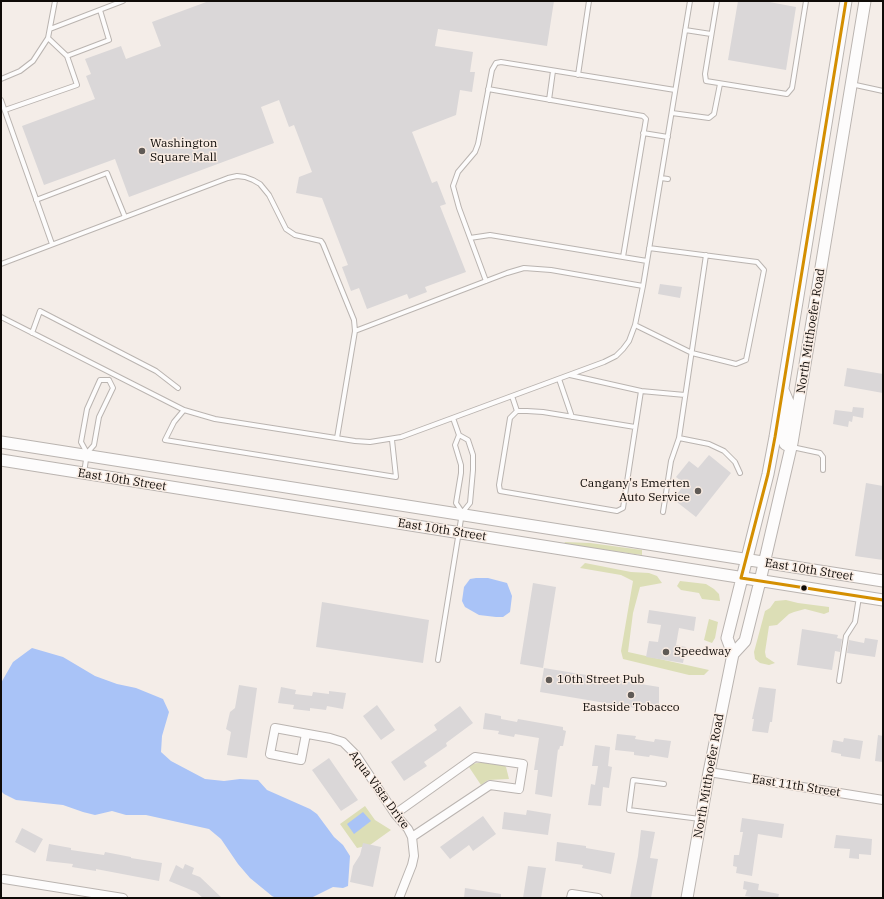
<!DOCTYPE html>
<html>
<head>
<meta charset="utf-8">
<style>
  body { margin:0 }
  #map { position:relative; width:884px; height:899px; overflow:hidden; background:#f4ede8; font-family:"IBM Plex Serif",serif }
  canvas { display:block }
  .frame { position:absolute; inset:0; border:2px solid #0f0b08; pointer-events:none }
</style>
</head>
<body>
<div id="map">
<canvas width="884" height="899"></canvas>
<div class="frame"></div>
</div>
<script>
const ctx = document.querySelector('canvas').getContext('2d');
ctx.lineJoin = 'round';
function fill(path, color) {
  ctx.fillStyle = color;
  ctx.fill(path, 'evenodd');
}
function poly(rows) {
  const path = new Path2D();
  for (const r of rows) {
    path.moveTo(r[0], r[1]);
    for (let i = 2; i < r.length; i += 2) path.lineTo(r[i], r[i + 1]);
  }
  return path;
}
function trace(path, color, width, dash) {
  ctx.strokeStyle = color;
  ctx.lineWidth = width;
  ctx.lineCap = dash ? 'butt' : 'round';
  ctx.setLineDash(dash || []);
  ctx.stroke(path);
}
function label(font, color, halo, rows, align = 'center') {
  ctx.font = font + ' "IBM Plex Serif",serif';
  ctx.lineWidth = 3;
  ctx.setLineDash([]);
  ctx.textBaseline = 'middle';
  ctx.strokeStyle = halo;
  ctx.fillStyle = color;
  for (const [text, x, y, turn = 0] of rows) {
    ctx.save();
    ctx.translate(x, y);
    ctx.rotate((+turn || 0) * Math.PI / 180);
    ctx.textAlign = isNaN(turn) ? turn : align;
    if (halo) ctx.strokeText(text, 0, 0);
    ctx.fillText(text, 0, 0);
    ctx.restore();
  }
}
const green = poly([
  [565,542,590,543,642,550,642,555,564,544],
  [585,563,631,572,649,573,657,576,662,583,640,587,633,613,628,652,709,670,704,675,689,675,623,659,621,651,633,581,621,575,580,568],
  [680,581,706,584,714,589,719,594,720,601,702,599,699,593,681,590,677,586],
  [786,600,798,603,829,607,829,612,824,614,805,609,794,612,789,614,777,625,769,626,765,652,766,657,775,663,769,665,760,663,755,659,754,652,765,611,770,608,775,601],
  [709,619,718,622,715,638,712,643,704,640],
  [498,760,506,767,509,779,488,780,481,785,469,767,471,764],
  [365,806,375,820,391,830,370,845,357,848,340,824]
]);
const water = poly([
  [476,578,488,578,507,583,512,596,510,612,503,617,496,617,479,615,465,607,462,601,464,587,470,579],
  [32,648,63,657,95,676,117,684,136,688,163,699,169,712,162,736,161,752,171,761,205,779,224,781,240,779,258,780,267,790,310,809,317,814,334,837,343,845,350,856,348,886,343,888,333,887,311,898,276,898,272,896,250,878,238,864,221,839,209,829,146,815,126,815,112,811,95,815,83,812,63,805,16,800,4,794,1,791,1,683,13,662],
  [363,812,371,821,354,834,347,824]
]);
const building = poly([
  [209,1,554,1,547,46,438,29,435,46,473,52,470,72,475,72,472,92,460,90,456,115,412,132,432,183,437,181,446,204,440,206,466,272,425,287,427,292,409,299,407,294,367,309,359,288,351,291,342,267,348,265,322,198,296,193,299,177,312,172,294,125,289,127,279,100,261,107,274,143,129,197,115,159,44,185,22,126,95,99,86,76,91,74,85,59,121,46,126,59,161,46,152,22],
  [738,1,764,1,796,7,786,70,728,60],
  [660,284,682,287,680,298,658,294],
  [847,368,883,374,883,393,844,386],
  [853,407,864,408,863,418,853,416,852,422,849,421,848,427,833,424,835,410,852,412],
  [709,455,731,473,696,517,673,499,685,484,676,477,689,461,698,468],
  [866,483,883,486,883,560,855,556],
  [533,583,556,587,543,668,520,664],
  [322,602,429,620,423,663,316,647],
  [649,610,696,617,694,631,679,628,676,645,686,647,683,663,646,657,649,641,658,642,661,625,647,623],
  [802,629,838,635,837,638,842,639,840,652,835,651,832,670,797,665],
  [865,638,878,640,875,657,847,653,849,640,864,643],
  [544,668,659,687,659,712,540,692],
  [239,685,257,688,247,758,227,755,231,732,226,729,230,712,235,708],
  [281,687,296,690,295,694,312,696,313,692,329,694,329,691,346,693,343,709,327,706,326,710,310,708,310,711,293,709,294,705,278,703],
  [759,687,776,689,772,722,770,722,768,733,752,731,754,719,752,719],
  [377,705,395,730,381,740,363,716],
  [460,706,473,723,446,743,447,746,424,762,427,766,404,781,391,762,437,730,434,725],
  [485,713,501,716,501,719,517,722,518,719,563,727,563,730,566,731,563,746,560,746,559,750,558,749,552,797,535,794,538,770,534,770,539,738,515,734,514,737,498,734,499,731,483,729],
  [617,734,636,736,635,739,654,742,655,739,671,741,668,758,650,755,649,757,634,755,634,752,615,750],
  [878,735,883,736,883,762,875,761],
  [844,738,863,741,860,759,841,756,841,754,831,752,833,740,843,742],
  [595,745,610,747,608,766,612,767,609,788,603,787,601,806,588,805,591,784,595,785,598,766,592,766],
  [329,758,358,800,341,811,312,770],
  [527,810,551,814,548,835,502,829,504,812,526,815],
  [483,816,496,834,473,851,469,845,450,859,440,847],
  [742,818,784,824,782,838,758,834,752,876,736,873,737,867,733,866,734,855,739,855,743,832,740,832],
  [22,828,43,839,35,853,15,842],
  [641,830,655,832,650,858,658,859,651,898,630,898,638,856],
  [836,835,872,839,871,855,859,854,859,859,849,858,850,849,834,848],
  [557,842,586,846,586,848,615,853,611,874,582,868,583,865,555,861],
  [363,843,381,847,373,887,350,882,353,866,360,855],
  [49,844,71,848,71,850,104,855,105,852,131,857,131,858,162,863,159,881,96,869,96,871,72,867,73,864,46,861],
  [185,864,194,868,192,874,200,877,222,898,203,898,196,892,169,881,176,865,183,869],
  [528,866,546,868,541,898,523,898],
  [744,881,759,884,758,890,779,894,778,898,758,898,745,896,747,890,743,889],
  [465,888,501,894,501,898,464,898]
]);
const service = poly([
  [717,1,705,74,706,81,787,94,792,88,806,1],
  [50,29,123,1],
  [685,30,711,34],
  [48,38,67,56,109,40,100,10],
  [578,75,589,1],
  [1,79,20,71,33,61,48,38,55,1],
  [851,84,883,91],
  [488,89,643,116,646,119,623,257],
  [1,100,52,244],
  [549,100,553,71],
  [5,110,77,85,67,56],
  [672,113,709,118,714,114,720,84],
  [643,133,668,137],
  [661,178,668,179],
  [36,200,107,173,125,217],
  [470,238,490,235,647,261],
  [1,264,228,178,237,176,245,177,253,180,260,184,269,195,286,229,295,235,321,241,323,244,354,320,355,331,337,438],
  [486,281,459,208,453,186,458,172,475,152,478,144,492,70,496,63,501,62,675,90],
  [1,317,184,410,215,419,355,441,370,442,401,437,604,362,616,356,623,349,629,341,635,325,643,286,690,1],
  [635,325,692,353,736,364,746,360,764,270,757,262,649,248],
  [355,331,507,273,524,268,551,270,643,286],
  [32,333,40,311,156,371,178,388],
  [570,375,641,391],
  [559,379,572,417],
  [512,396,517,411],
  [184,410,174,422,165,440,396,477,392,440],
  [453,418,459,435,455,445,461,465,461,473,456,503,462,512],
  [635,427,543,412,527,411,517,411,510,418,499,485,500,491,617,511,623,508,641,391,685,395],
  [679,438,709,444,724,451,735,462,740,473],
  [792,447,820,453,823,457,823,470],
  [87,453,94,445,99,417,113,388,109,380],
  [84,473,87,453,81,442,87,409,100,380,109,380],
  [663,512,671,461,679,438,706,255],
  [438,660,462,513,470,503,473,470,473,455,468,440,459,435],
  [839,681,846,636,855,622,859,597],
  [664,784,633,780,629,810,700,819]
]);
const minor = poly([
  [306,734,301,760,270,754,275,728,330,738,343,742,356,755,395,814,408,829,412,837,414,856,412,865,399,898],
  [709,772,883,800],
  [395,814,475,757,523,764,519,789,490,785,412,837],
  [4,879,123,898],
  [571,898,572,894,598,898]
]);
const secondary = poly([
  [783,390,789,404,784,439,785,444,791,447],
  [1,442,883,581],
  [1,460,883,600],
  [733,654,745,641,760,581,792,443,865,1],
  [687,898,709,772,733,654,727,638,768,474,775,437,846,1]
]);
const bus1 = poly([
  [741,578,768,474,775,437,846,1],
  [741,578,883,600]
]);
const markers = [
  [142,151,4,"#5f5a56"],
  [698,491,4,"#5f5a56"],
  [804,588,3.5,"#0f0b08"],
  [666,652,4,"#5f5a56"],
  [549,680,4,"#5f5a56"],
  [631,695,4,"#5f5a56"]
];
const poiNames = [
  ["Washington",150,144],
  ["Square Mall",150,158],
  ["Cangany's Emerten",690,484,"right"],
  ["Auto Service",690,498,"right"],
  ["Speedway",674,652],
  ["10th Street Pub",557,680],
  ["Eastside Tobacco",631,708,"center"]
];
const streetNames = [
  ["North Mitthoefer Road",811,331,-81],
  ["East 10th Street",122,480,9],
  ["East 10th Street",442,530,9],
  ["East 10th Street",809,570,9],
  ["North Mitthoefer Road",709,776,-80],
  ["East 11th Street",796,786,9],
  ["Aqua Vista Drive",379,790,54]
];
fill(green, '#dcdeb6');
fill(water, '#a9c3f7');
fill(building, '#dad7d8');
trace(service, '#bab4b0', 6);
trace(minor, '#bab4b0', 10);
trace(secondary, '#bab4b0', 13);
trace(service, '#fdfcfc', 4);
trace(minor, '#fdfcfc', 8);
trace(secondary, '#fdfcfc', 11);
trace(bus1, '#d48f01', 3);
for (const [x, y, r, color] of markers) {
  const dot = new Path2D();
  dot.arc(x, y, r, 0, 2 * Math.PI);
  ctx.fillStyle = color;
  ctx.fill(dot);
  trace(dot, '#f9ece3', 1.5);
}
label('12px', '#0f0b08', '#f9ece3', poiNames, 'left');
label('12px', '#0f0b08', '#f9ece3', streetNames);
</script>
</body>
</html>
